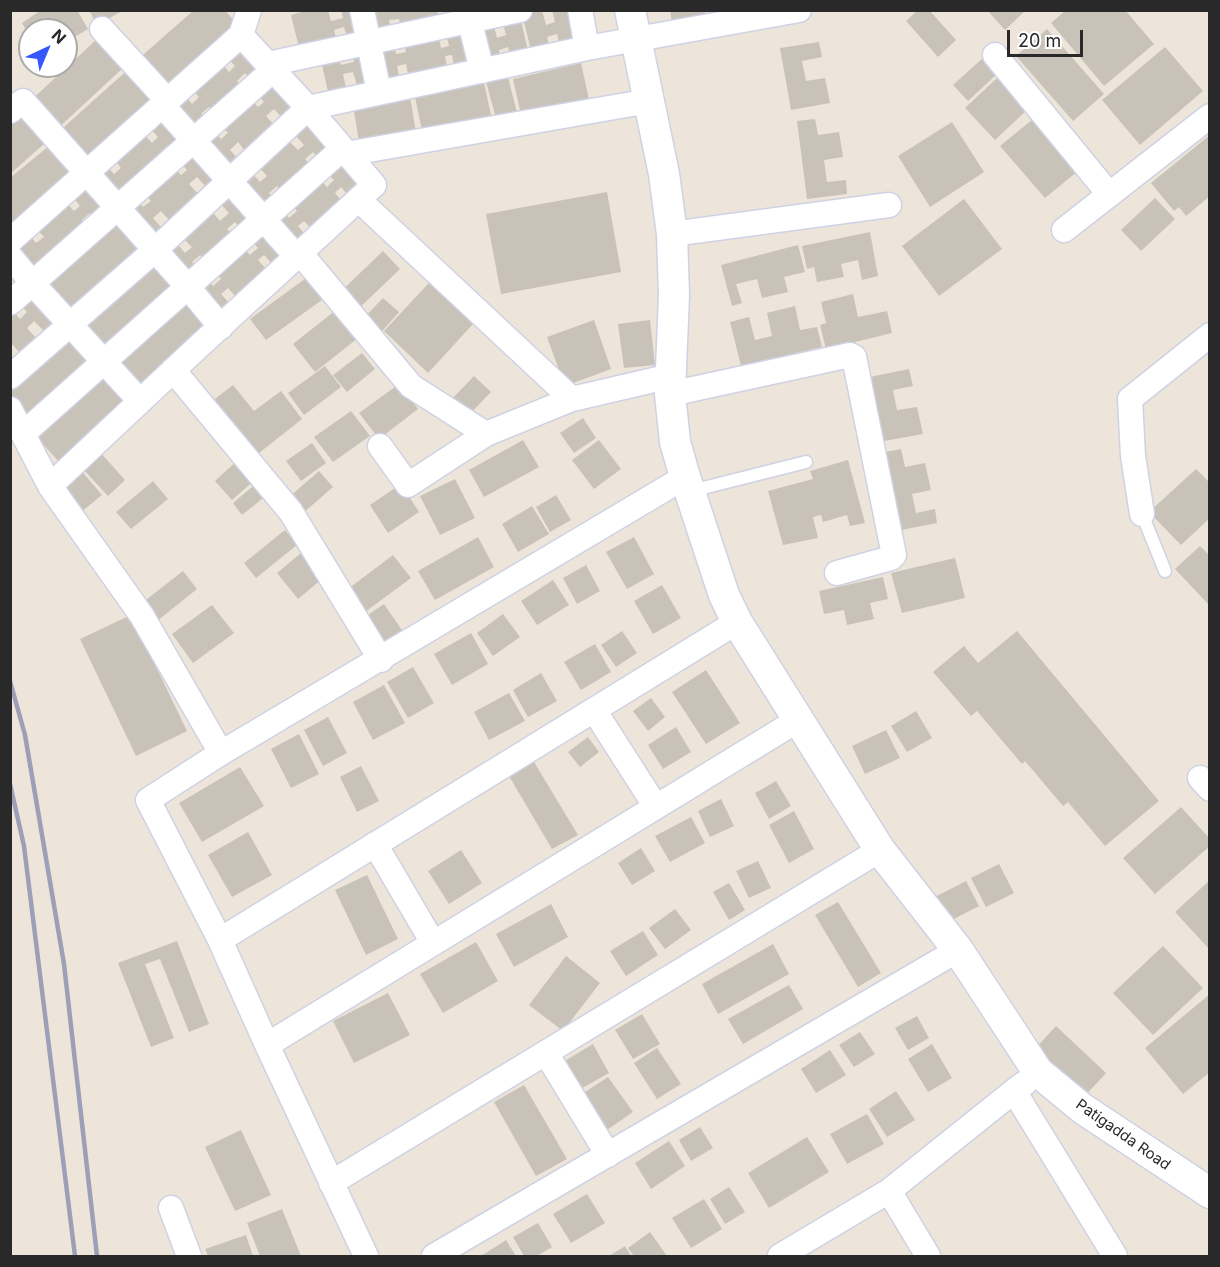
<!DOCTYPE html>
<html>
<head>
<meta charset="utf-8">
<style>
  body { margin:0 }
  #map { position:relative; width:1220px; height:1267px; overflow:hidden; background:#ede5da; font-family:Inter,sans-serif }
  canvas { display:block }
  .frame { position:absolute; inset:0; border:12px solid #292929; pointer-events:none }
  .north { position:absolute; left:18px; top:18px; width:60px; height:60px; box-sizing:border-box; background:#fff; border:2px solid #a9a9a9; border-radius:50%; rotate:44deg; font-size:16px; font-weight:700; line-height:24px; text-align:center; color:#292929 }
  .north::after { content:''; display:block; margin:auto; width:21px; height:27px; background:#3557ff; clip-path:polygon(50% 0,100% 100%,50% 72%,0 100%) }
  .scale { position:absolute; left:1007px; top:30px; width:76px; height:27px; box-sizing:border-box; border:3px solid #292929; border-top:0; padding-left:8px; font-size:18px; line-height:21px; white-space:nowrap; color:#292929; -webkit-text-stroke:4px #fff; paint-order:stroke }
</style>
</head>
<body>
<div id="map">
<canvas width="1220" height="1267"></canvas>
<div class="frame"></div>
<div class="north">N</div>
<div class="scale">20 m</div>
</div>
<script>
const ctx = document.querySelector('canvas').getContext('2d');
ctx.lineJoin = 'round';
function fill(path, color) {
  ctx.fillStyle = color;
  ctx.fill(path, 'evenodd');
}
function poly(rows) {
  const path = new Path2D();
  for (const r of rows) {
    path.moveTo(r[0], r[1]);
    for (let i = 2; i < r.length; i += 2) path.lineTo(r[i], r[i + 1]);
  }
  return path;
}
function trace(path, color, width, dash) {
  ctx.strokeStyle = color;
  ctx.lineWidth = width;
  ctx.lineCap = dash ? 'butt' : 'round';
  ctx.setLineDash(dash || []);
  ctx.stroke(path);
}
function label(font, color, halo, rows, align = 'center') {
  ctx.font = font + ' Inter,sans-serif';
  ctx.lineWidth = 4.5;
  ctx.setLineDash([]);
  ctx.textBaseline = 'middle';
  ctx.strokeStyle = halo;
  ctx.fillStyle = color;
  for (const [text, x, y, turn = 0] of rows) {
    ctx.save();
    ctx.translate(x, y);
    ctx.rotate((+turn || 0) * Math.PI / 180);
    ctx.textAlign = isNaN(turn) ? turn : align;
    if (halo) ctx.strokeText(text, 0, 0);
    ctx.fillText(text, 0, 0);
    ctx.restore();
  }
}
const building = poly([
  [41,10,77,10,88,29,66,42,66,30,30,30,30,36,22,23],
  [89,10,124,10,97,25],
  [194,10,225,10,241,29,165,94,136,61],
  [309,10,328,10,331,21,343,18,341,10,356,10,363,40,349,43,344,27,334,30,338,46,301,56,291,15],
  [369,10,437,10,441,26,402,34,399,19,389,20,393,37,376,40],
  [536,10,542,10,546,25,555,22,552,10,570,10,578,42,560,46,557,34,547,37,550,49,532,54,522,14],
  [670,10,705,10,707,23,673,29],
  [918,10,929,10,956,40,938,57,906,21],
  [987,10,1026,10,1005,30],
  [1066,10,1125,10,1154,44,1104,86,1051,23],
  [520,16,529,55,511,59,508,47,499,50,501,62,483,67,473,27,493,22,497,38,506,35,502,20],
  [469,24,478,65,455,71,452,55,445,56,448,72,409,80,406,64,397,66,400,82,383,86,374,44,393,40,396,54,406,52,403,38,437,30,441,48,449,46,445,29],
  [1047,29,1104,94,1073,121,1016,56],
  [97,39,123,68,55,131,28,103],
  [819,42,822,57,802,61,806,81,825,78,830,103,791,110,780,48],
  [240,43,266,72,254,83,245,73,237,81,246,90,217,116,209,107,201,114,209,123,196,135,170,105,183,93,192,104,199,97,190,87,220,61,229,72,235,66,226,56],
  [366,45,376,85,358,89,353,72,343,74,347,92,329,96,320,56,337,52,341,65,354,62,351,49],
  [1165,47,1203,91,1140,145,1102,100],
  [985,56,999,72,968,101,953,85],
  [581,63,590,104,522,119,513,79],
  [132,66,162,98,85,167,55,135],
  [507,73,518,117,497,122,485,78],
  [483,78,492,120,423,135,414,93],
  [997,78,1027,110,995,140,965,108],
  [269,79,295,108,283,119,274,109,266,116,275,126,246,152,238,142,230,150,238,159,226,170,199,140,212,129,221,139,228,133,219,123,249,97,258,107,264,102,255,91],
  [410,96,417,139,360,148,353,105],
  [25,105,52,137,10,174,10,118],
  [163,114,189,143,176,155,168,145,160,152,169,161,140,187,132,178,124,185,132,194,119,206,93,176,106,165,114,174,121,168,113,158,142,132,152,143,158,137,149,127],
  [815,119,818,135,839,132,843,157,824,160,827,182,846,180,847,194,807,199,797,121],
  [1033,119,1078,171,1045,198,1000,146],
  [308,122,334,152,322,162,313,152,305,159,314,169,285,195,277,186,269,193,277,202,265,213,238,184,251,172,260,182,267,176,258,166,288,140,298,150,304,145,294,134],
  [952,122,984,172,930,207,898,156],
  [1210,135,1210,196,1186,216,1179,207,1174,211,1151,183],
  [55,141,82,173,10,234,10,178],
  [192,147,218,176,206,187,197,177,189,184,198,194,169,220,161,211,153,218,161,227,148,238,122,209,135,197,143,207,151,201,142,191,172,165,181,175,187,170,177,159],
  [338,155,366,186,351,199,341,187,335,193,345,205,314,232,304,221,298,226,308,238,294,250,266,219,280,207,289,218,297,211,294,207,316,175,327,187,334,180,323,169],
  [88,180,114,210,99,223,90,213,82,220,91,230,62,256,54,247,46,254,54,263,36,278,10,249,28,233,36,243,44,237,35,227,65,201,74,211,80,206,71,195],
  [230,190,258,220,244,232,235,222,227,229,236,239,209,264,200,255,192,262,200,271,188,282,162,252,175,241,185,253,192,247,180,235,210,209,220,221,229,213,218,201],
  [607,192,621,272,501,294,486,214],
  [1155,198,1175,219,1141,251,1121,230],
  [964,199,1002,249,939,296,902,246],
  [117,213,146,246,66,317,37,284],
  [262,223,289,254,275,267,264,255,258,260,269,272,238,299,228,288,221,294,231,305,217,318,190,287,203,275,213,286,221,279,217,274,239,243,250,255,258,248,247,236],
  [870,232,878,276,862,280,858,260,841,264,844,277,817,282,814,267,807,269,802,246],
  [798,245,805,272,784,277,788,292,762,298,757,279,736,284,742,303,732,306,721,265],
  [383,251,400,269,354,313,337,295],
  [157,255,185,285,105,360,77,329],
  [313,273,329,295,266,340,250,319],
  [429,283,473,324,428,373,384,331],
  [31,290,59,321,46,333,34,321,27,328,38,340,22,355,10,342,10,308,20,319,27,312,18,302],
  [186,290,214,320,136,391,109,362],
  [853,294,858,317,887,311,892,333,826,349,820,325,826,323,821,302],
  [383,298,399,312,378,336,361,321],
  [795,306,800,330,817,327,822,347,741,366,730,322,749,317,755,340,772,336,767,313],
  [336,310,358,338,315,372,293,344],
  [594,320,611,369,565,386,547,337],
  [650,320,655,365,624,368,618,324],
  [73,331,101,361,33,422,10,397,10,387],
  [362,353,375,369,347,392,333,375],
  [105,364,134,396,60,463,31,431],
  [325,366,341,387,304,415,288,393],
  [909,369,913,386,893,390,897,410,917,407,923,434,884,441,870,377],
  [474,376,491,392,466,418,449,402],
  [399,384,418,409,379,439,359,413],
  [233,385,254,411,281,391,302,419,254,457,211,402],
  [351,411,370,436,333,462,314,437],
  [583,418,596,438,574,453,560,433],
  [523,440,539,467,484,497,469,470],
  [599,440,621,469,594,489,572,460],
  [312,443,326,463,301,481,286,461],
  [901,449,905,467,925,463,931,490,912,494,916,513,935,509,937,523,896,531,880,453],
  [99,451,125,480,108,496,82,468],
  [239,459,257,478,232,500,215,481],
  [848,460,865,523,850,526,847,515,823,522,821,515,813,517,818,538,783,545,768,491,813,479,810,471],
  [79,468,102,495,81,512,58,486],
  [1196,469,1210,483,1210,518,1181,545,1149,512],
  [319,471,333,487,302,514,288,498],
  [455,479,475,518,440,535,420,496],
  [153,481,168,499,131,529,116,512],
  [258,482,268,494,242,515,233,503],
  [401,484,419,512,388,533,370,505],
  [556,495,571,520,550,532,536,507],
  [532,506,549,534,518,552,502,524],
  [285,530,297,545,256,578,244,563],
  [478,537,494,567,435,600,418,571],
  [634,537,654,574,627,589,606,552],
  [1200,546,1210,556,1210,606,1175,569],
  [301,553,322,579,298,599,277,573],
  [393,555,411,578,361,615,344,592],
  [955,558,965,598,902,613,891,573],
  [586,565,600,591,577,604,563,578],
  [183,571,197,589,157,621,142,603],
  [883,577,888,599,870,603,874,619,847,625,844,610,824,614,819,591],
  [553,580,569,605,537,625,521,601],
  [662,585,681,618,653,634,634,601],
  [384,604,406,636,385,651,363,618],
  [212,605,234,633,193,663,172,634],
  [503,614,520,637,493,656,477,633],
  [131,615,187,731,136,756,80,639],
  [622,631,637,653,616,667,601,645],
  [1017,631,1159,801,1105,846,1068,802,1063,806,1025,761,1022,764,977,711,971,716,933,672,964,646,978,663],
  [471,633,488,664,452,685,434,654],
  [595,644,611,672,581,690,564,662],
  [413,667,434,703,408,718,387,682],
  [706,670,740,723,706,744,672,692],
  [541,673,557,701,528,717,513,690],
  [384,685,405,723,373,740,353,702],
  [509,693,525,721,489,740,474,712],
  [651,698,665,717,648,731,633,711],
  [916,711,932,738,907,752,891,726],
  [328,717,347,753,323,766,304,730],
  [676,727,691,752,663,769,648,745],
  [886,730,900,758,865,774,852,746],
  [299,734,319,774,291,788,271,749],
  [588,737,599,752,580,767,568,752],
  [534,762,578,835,552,849,509,776],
  [361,766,379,801,357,812,340,777],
  [240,767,264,806,202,842,179,803],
  [776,781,791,806,769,819,755,793],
  [721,799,734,826,710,837,698,811],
  [1181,807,1210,839,1210,846,1155,894,1123,858],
  [794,811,814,849,789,863,769,825],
  [691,817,705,843,670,862,655,836],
  [248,832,272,875,232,897,208,855],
  [641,848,655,871,632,885,618,863],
  [461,850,482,883,449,904,428,871],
  [758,861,771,888,749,898,736,871],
  [999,864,1014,893,986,907,971,878],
  [367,875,398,939,366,955,335,890],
  [1210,880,1210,950,1175,912],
  [966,881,979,906,946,923,933,898],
  [729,883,745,910,729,920,713,892],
  [838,902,881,973,858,987,815,915],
  [551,904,568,937,514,967,496,934],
  [675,909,691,930,665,949,649,928],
  [643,931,658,955,626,976,610,951],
  [177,941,209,1024,189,1032,160,959,145,964,174,1038,151,1047,118,963],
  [476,942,498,981,443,1013,420,974],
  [773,944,789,974,718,1014,702,984],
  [1163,946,1203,988,1153,1035,1113,993],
  [566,956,600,983,563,1031,529,1005],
  [789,985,803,1009,743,1044,728,1019],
  [388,993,410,1035,354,1063,333,1021],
  [1210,994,1210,1072,1183,1094,1145,1048],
  [642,1014,660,1044,633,1059,615,1030],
  [917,1016,929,1038,908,1050,895,1028],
  [1056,1026,1106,1073,1084,1097,1033,1051],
  [860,1032,875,1054,854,1067,839,1045],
  [593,1044,609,1073,579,1090,563,1062],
  [932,1044,952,1078,928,1092,908,1059],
  [657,1048,681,1084,657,1099,634,1063],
  [830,1050,846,1075,816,1093,801,1069],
  [608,1077,633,1112,607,1130,582,1094],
  [524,1085,567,1159,536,1176,494,1102],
  [896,1091,915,1120,887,1137,869,1109],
  [867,1114,884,1144,847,1164,830,1134],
  [700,1127,713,1148,691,1161,679,1140],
  [241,1130,271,1195,235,1211,205,1147],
  [807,1137,829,1172,769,1208,748,1173],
  [669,1141,685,1166,651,1189,635,1163],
  [729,1187,745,1212,725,1224,710,1199],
  [587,1194,605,1223,571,1243,553,1214],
  [704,1199,722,1229,691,1248,672,1218],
  [282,1209,301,1256,260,1256,247,1223],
  [538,1223,552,1247,537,1256,524,1256,513,1237],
  [650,1232,667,1256,634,1256,628,1248],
  [246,1235,253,1256,208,1256,205,1249],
  [506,1240,516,1256,481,1256],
  [625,1246,631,1256,609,1256]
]);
const service = poly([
  [691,493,703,488,806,462],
  [1142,514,1165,571]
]);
const minor = poly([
  [362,10,379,92],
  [471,10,472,21,470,22,482,71],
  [580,10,587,48],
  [102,29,168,101],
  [995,55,1109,194],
  [268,64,520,10],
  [163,106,297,257],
  [10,111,23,101,187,286,221,327],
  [346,154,649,101],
  [359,200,572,399],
  [1064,230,1210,116],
  [672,234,889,205],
  [10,241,241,35],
  [301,254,411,386,486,434,572,399,671,376],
  [10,256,33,284,140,401],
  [10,303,273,70],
  [173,370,291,512,381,660],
  [10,377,155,250,308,108,587,48,799,10],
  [670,394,850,355,854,357,894,555,891,558,837,573],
  [10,409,50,486,142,616,221,753],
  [24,433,342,149],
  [380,446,408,485,486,434],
  [50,486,198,347,374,185,308,108,241,35,249,10],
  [1142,514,1133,456,1130,399,1210,335],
  [594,710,656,807],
  [1200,778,1210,789],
  [375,844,433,943],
  [220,940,737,622],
  [267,1045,798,720],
  [546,1053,608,1155],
  [1025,1083,1014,1091,1115,1256],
  [331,1183,880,850],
  [889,1191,928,1256],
  [171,1208,189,1256],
  [366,1256,267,1045,220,940,148,800,221,753,685,477],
  [434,1256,958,950],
  [780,1256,889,1191,1014,1091]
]);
const tertiary = poly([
  [630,10,664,174,672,234,674,295,670,394,675,442,685,477,724,595,737,622,880,850,958,950,1038,1072,1083,1109,1210,1193]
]);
const rail = poly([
  [10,681,25,735,64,964,97,1256],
  [10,784,24,846,75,1256]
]);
const streetNames = [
  ["Patigadda Road",1123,1135,35]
];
fill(building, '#c8c2b9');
trace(service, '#cfd2e4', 15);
trace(minor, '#cfd2e4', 27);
trace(tertiary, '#cfd2e4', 33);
trace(service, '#fff', 12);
trace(minor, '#fff', 24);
trace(tertiary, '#fff', 30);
trace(rail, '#9c9fb6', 4.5);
label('15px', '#292929', '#fff', streetNames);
</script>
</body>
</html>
